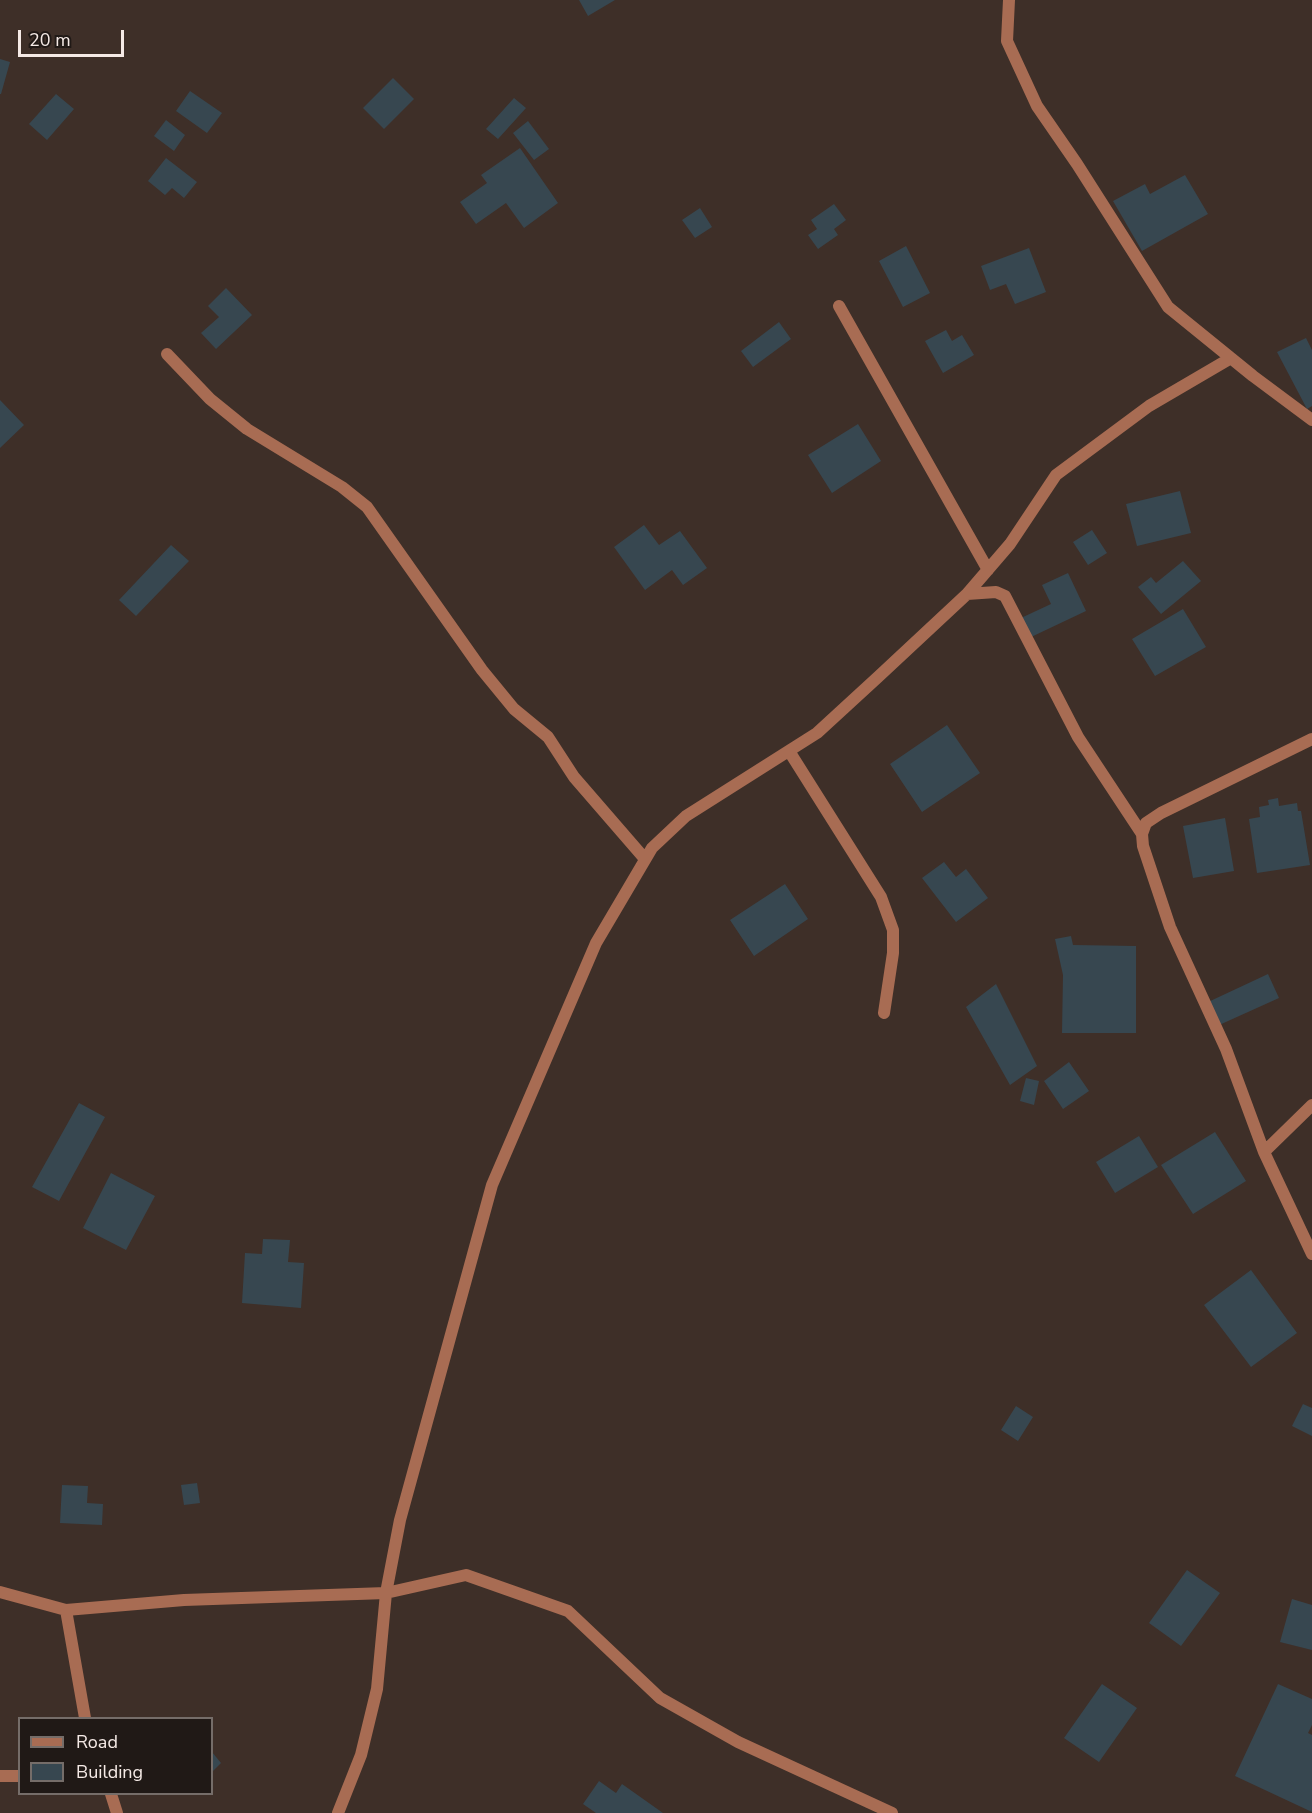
<!DOCTYPE html>
<html>
<head>
<meta charset="utf-8">
<style>
  body { margin:0 }
  #map { position:relative; width:1312px; height:1813px; overflow:hidden; background:#3e2f28; font-family:"Nunito Sans",sans-serif }
  canvas { display:block }
  .legend { position:absolute; left:18px; top:1717px; width:195px; height:78px; box-sizing:border-box; background:#201916; border:2px solid #756d69; margin:0; padding:8px 10px; list-style:none; font-size:18px; color:#f5eae6 }
  .legend li { display:flex; align-items:center; gap:12px; height:30px }
  .legend b { width:30px; border:2px solid #756d69 }
  .scale { position:absolute; left:18px; top:30px; width:106px; height:27px; box-sizing:border-box; border:3px solid #f5eae6; border-top:0; padding-left:8px; font-size:18px; line-height:21px; white-space:nowrap; color:#f5eae6; -webkit-text-stroke:4px #201916; paint-order:stroke }
</style>
</head>
<body>
<div id="map">
<canvas width="1312" height="1813"></canvas>
<ul class="legend">
<li><b style="height:8px;background:#a86c53"></b>Road</li>
<li><b style="height:16px;background:#374750"></b>Building</li>
</ul>
<div class="scale">20 m</div>
</div>
<script>
const ctx = document.querySelector('canvas').getContext('2d');
ctx.lineJoin = 'round';
function fill(path, color) {
  ctx.fillStyle = color;
  ctx.fill(path, 'evenodd');
}
function poly(rows) {
  const path = new Path2D();
  for (const r of rows) {
    path.moveTo(r[0], r[1]);
    for (let i = 2; i < r.length; i += 2) path.lineTo(r[i], r[i + 1]);
  }
  return path;
}
function trace(path, color, width, dash) {
  ctx.strokeStyle = color;
  ctx.lineWidth = width;
  ctx.lineCap = dash ? 'butt' : 'round';
  ctx.setLineDash(dash || []);
  ctx.stroke(path);
}
const building = poly([
  [579,0,615,0,588,16],
  [0,59,10,62,1,94,0,94],
  [393,78,414,99,384,129,363,108],
  [190,91,222,113,207,133,176,111],
  [56,94,74,109,47,140,29,124],
  [514,98,526,108,498,139,486,129],
  [166,120,185,135,174,151,154,136],
  [528,121,549,149,534,160,513,133],
  [520,148,558,203,524,228,506,203,476,224,460,202,487,183,481,175],
  [166,158,197,182,184,198,172,188,165,195,148,181],
  [1185,175,1208,214,1142,251,1113,201,1145,184,1150,194],
  [834,204,846,220,834,229,838,235,818,249,808,235,817,229,811,220],
  [700,208,712,227,695,238,682,220],
  [906,246,930,293,903,307,879,261],
  [1029,248,1046,292,1015,304,1006,284,990,290,981,266],
  [226,288,252,315,216,349,201,333,219,317,208,306],
  [779,322,791,339,753,367,741,351],
  [946,330,952,341,962,335,974,355,943,373,925,341],
  [1306,338,1312,350,1312,406,1307,409,1277,352],
  [0,400,24,425,0,448],
  [858,424,881,461,832,493,808,455],
  [1180,491,1191,533,1137,546,1126,504],
  [644,525,659,545,680,531,707,568,683,585,672,570,645,590,614,547],
  [1092,530,1107,553,1088,565,1073,542],
  [171,545,189,561,136,616,119,600],
  [1183,561,1201,581,1161,614,1138,587,1151,577,1156,583],
  [1068,573,1086,611,1029,638,1021,618,1051,604,1042,585],
  [1183,609,1206,647,1155,676,1132,639],
  [947,725,980,773,922,812,890,764],
  [1278,798,1279,806,1297,803,1298,811,1301,811,1310,865,1257,873,1249,819,1260,817,1259,807,1269,805,1268,800],
  [1225,818,1234,871,1193,878,1183,826],
  [944,862,956,877,966,869,988,898,956,922,922,878],
  [785,884,808,919,754,956,730,920],
  [1071,936,1073,945,1136,946,1136,1033,1062,1033,1063,975,1055,939],
  [1268,974,1279,998,1217,1026,1206,1003],
  [996,984,1037,1066,1010,1085,966,1007],
  [1069,1062,1089,1091,1063,1109,1044,1081],
  [1026,1078,1039,1081,1034,1105,1020,1101],
  [79,1103,105,1117,59,1201,32,1187],
  [1215,1132,1246,1181,1193,1214,1161,1165],
  [1139,1136,1158,1167,1115,1193,1096,1162],
  [111,1173,155,1196,126,1250,83,1228],
  [263,1239,290,1240,288,1262,304,1263,301,1308,242,1303,245,1253,262,1254],
  [1251,1270,1297,1333,1251,1367,1204,1305],
  [1303,1404,1312,1408,1312,1436,1292,1426],
  [1016,1406,1033,1417,1018,1441,1001,1430],
  [197,1483,200,1503,184,1505,181,1485],
  [62,1485,88,1486,87,1503,103,1504,102,1525,60,1523],
  [1187,1570,1220,1593,1181,1646,1149,1623],
  [1292,1599,1312,1605,1312,1650,1280,1642],
  [1102,1684,1137,1708,1099,1762,1064,1738],
  [1278,1684,1312,1699,1312,1725,1308,1733,1312,1735,1312,1812,1235,1776],
  [212,1752,221,1763,212,1772],
  [599,1781,616,1793,622,1784,663,1813,596,1813,583,1804]
]);
const street = poly([
  [1009,0,1007,41,1037,106,1077,164,1168,307,1253,376,1312,420],
  [839,306,988,570],
  [167,354,210,399,247,429,342,487,367,507,482,670,514,709,548,737,574,777,645,859],
  [967,594,996,592,1005,596,1078,737,1142,834],
  [1312,739,1161,813,1146,823,1142,834,1143,846,1170,927,1226,1049,1264,1152,1312,1254],
  [789,751,881,897,893,930,893,953,884,1013],
  [1264,1152,1312,1105],
  [0,1592,66,1610,184,1600,386,1593,466,1575,568,1611,660,1698,738,1742,892,1813],
  [66,1610,85,1718],
  [0,1776,20,1776],
  [111,1794,117,1813],
  [338,1813,361,1755,377,1689,386,1593,400,1520,492,1185,596,943,652,848,686,816,817,733,878,677,967,594,1010,544,1056,475,1149,406,1231,358]
]);
fill(building, '#374750');
trace(street, '#a86c53', 12);
</script>
</body>
</html>
